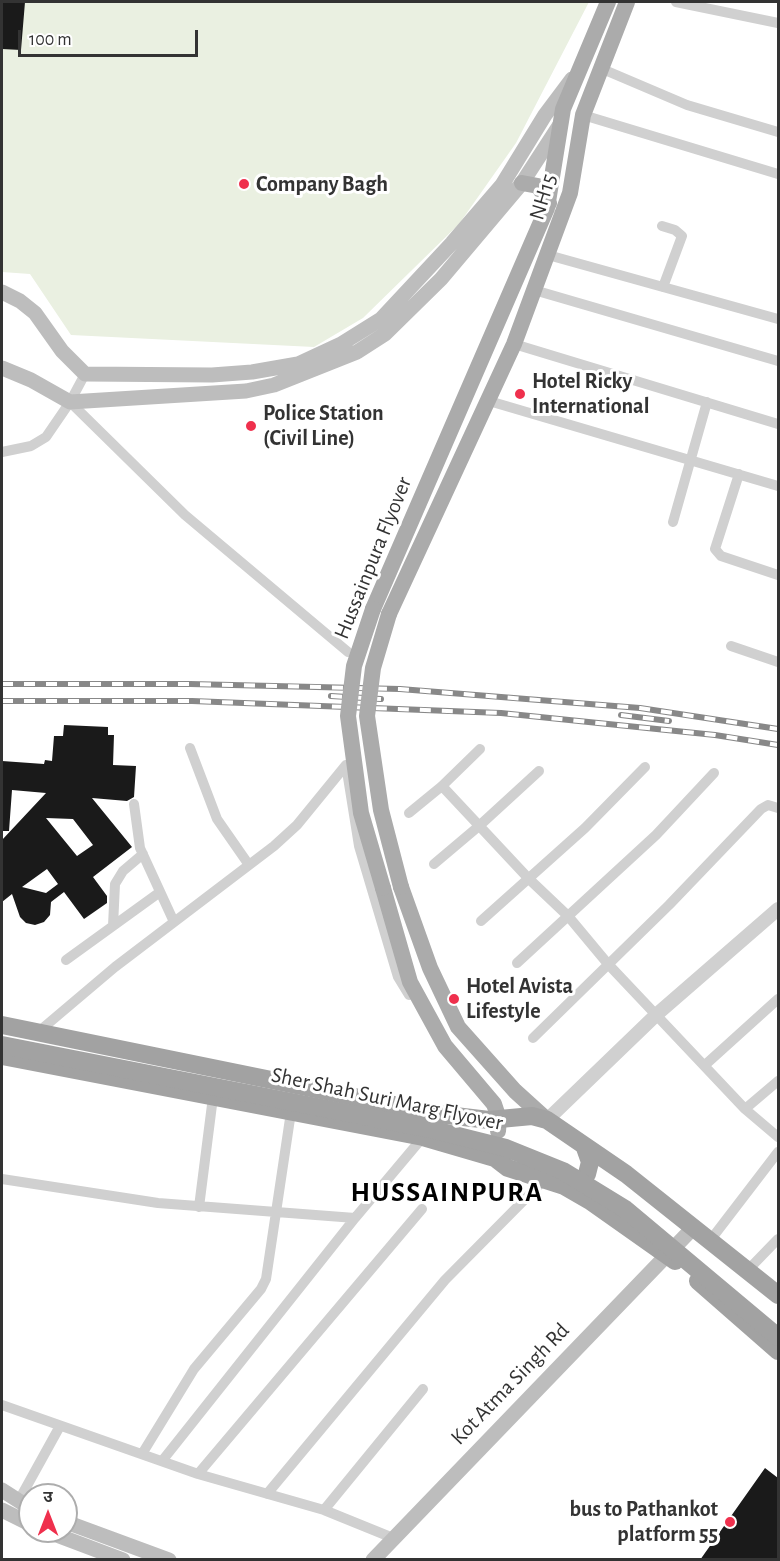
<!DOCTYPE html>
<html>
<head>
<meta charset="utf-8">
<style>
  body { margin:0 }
  #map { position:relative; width:780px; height:1561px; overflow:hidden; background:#fff; font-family:"Alegreya Sans","Noto Sans Devanagari",sans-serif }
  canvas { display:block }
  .frame { position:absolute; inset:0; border:3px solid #333; pointer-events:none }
  .north { position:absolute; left:18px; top:1483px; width:60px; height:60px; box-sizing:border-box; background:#fff; border:2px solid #adadad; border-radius:50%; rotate:0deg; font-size:16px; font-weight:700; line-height:24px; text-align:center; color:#333 }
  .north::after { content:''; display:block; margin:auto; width:21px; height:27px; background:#ef304d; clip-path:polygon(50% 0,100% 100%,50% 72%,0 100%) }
  .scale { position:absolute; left:18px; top:30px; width:180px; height:27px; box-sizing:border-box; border:3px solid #333; border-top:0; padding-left:8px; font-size:18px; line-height:21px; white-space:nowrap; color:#333; -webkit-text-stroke:4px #fff; paint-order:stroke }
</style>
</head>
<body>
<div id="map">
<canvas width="780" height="1561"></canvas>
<div class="frame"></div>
<div class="north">उ</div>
<div class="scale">100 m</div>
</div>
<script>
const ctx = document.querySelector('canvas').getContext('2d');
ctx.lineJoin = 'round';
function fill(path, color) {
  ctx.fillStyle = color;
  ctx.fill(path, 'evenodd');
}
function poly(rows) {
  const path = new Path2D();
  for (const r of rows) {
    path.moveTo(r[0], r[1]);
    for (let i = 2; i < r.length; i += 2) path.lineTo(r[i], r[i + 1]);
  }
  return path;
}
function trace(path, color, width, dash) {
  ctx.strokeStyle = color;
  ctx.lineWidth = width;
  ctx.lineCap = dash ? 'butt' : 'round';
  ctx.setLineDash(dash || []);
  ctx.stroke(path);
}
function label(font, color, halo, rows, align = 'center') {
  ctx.font = font + ' "Alegreya Sans",sans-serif';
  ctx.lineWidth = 6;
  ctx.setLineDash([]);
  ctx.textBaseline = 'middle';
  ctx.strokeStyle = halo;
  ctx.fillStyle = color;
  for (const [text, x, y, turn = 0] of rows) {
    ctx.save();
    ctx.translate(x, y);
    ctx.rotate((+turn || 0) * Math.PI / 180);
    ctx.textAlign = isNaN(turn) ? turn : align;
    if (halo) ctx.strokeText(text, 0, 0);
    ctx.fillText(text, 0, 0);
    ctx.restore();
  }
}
const green = poly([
  [2,2,589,2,516,143,459,224,363,318,314,347,71,335,30,274,2,272]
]);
const building = poly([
  [2,2,25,2,21,50,2,49],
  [64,725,108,727,108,735,114,735,113,765,136,766,134,797,127,801,92,798,132,847,93,877,107,896,107,903,84,919,64,892,51,902,50,915,44,922,35,925,26,923,20,917,12,894,2,902,2,840,46,793,12,790,9,831,2,831,2,761,44,764,45,760,52,761,54,736,63,736],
  [46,818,73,819,93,845,77,856],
  [47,869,58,884,46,893,22,887],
  [765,1468,778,1478,778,1560,700,1560]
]);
const minor = poly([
  [676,2,778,23],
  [600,68,687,105,778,132],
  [583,115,778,174],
  [662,226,675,230,682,236,663,287],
  [548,255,778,319],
  [534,290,778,361],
  [514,344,778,424],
  [489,401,778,486],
  [70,402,185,515,348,652],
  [2,452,31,446,46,437,70,402,85,374],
  [739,474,715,549,721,556,778,575],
  [673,522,707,402],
  [731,646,778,662],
  [190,748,217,819,249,865],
  [346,765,359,846,398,977,409,995],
  [442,786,529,879,568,916,608,964,745,1109,778,1081],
  [134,804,140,848,174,922],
  [409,813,442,786,480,749],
  [434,864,479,826,539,771],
  [481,921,585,828,645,767],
  [113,926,115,884,123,871,143,854],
  [66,960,160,892],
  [517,963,656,835,714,773],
  [37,1033,115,967,274,846,297,825,346,765],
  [533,1038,669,905,761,809,768,805,778,808],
  [705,1065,778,999],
  [745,1109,778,1137],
  [2,1179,158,1203,355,1218],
  [199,1207,213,1097],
  [709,1242,778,1152],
  [747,1271,778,1239],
  [2,1405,198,1474,324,1510,393,1538],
  [142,1454,194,1369,261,1289,266,1279,291,1112],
  [162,1461,355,1218,423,1137],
  [198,1474,422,1209],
  [267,1494,445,1280,543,1181],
  [18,1502,60,1426],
  [324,1510,423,1389]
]);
const tertiary = poly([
  [547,1120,656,1015,778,909]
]);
const secondary = poly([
  [2,292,20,301,35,313,62,351,85,374,212,375,252,372,298,364,341,344,381,319,452,243,502,185,545,115,572,79],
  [2,368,31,380,70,402,246,391,274,385,357,352,385,334,441,279,522,183,559,126],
  [2,1490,30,1508],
  [2,1510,30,1524],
  [66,1522,169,1560],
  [46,1531,123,1560],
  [373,1560,693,1228]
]);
const primary = poly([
  [522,183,538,186,549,203],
  [373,609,547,208,563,109,608,2],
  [389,614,514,344,570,193,583,115,627,2],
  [401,887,430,968,458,1027,515,1091,547,1120],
  [383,888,410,982,445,1046,494,1104,499,1119,498,1131]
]);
const trunk = poly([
  [2,1025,438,1114,489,1120,532,1116,547,1120,626,1174,778,1295],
  [2,1056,423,1137,495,1158,508,1168,564,1186,590,1201,675,1261],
  [567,1186,579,1183,587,1174,590,1162,584,1145],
  [698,1281,778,1351]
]);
const rail = poly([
  [2,684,190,684,400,689,640,708,778,729],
  [331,696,381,699],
  [2,701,192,701,501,713,715,735,778,745],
  [621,715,669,721]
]);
const primaryBridge = poly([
  [373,609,354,666,348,716,361,813,383,888],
  [389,614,373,668,367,716,381,810,401,887]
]);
const trunkBridge = poly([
  [2,1045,434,1130,506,1148,563,1171,625,1209,778,1337]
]);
const markers = [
  [244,184,6,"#ef304d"],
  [520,394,6,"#ef304d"],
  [251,426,6,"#ef304d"],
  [454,999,6,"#ef304d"],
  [730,1522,6,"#ef304d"]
];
const poiNames = [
  ["Company Bagh",256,184],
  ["Hotel Ricky",532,381],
  ["International",532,406],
  ["Police Station",263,413],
  ["(Civil Line)",263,438],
  ["Hotel Avista",466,986],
  ["Lifestyle",466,1011],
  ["bus to Pathankot",718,1509,"right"],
  ["platform 55",718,1534,"right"]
];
const streetNames = [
  ["NH15",543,197,-73],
  ["Hussainpura Flyover",373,558,-68],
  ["Sher Shah Suri Marg Flyover",387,1099,12],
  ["Kot Atma Singh Rd",510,1384,-46]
];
const districtNames = [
  ["HUSSAINPURA",447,1193]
];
fill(green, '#eaf0e1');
fill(building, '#1a1a1a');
trace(minor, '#d0d0d0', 10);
trace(tertiary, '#d0d0d0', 14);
trace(secondary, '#bdbdbd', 15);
trace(primary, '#ababab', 16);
trace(trunk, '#a2a2a2', 18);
trace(rail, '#888', 6);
trace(rail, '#fff', 4, [11]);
trace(primaryBridge, '#ababab', 16);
trace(trunkBridge, '#a2a2a2', 18);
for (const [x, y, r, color] of markers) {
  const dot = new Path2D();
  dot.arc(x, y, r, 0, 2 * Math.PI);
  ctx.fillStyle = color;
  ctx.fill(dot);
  trace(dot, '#fff', 2);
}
label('bold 22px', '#333', '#fff', poiNames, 'left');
label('22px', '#333', '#fff', streetNames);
ctx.letterSpacing = '1.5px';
label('bold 28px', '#000', '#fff', districtNames);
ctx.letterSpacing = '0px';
</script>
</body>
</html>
